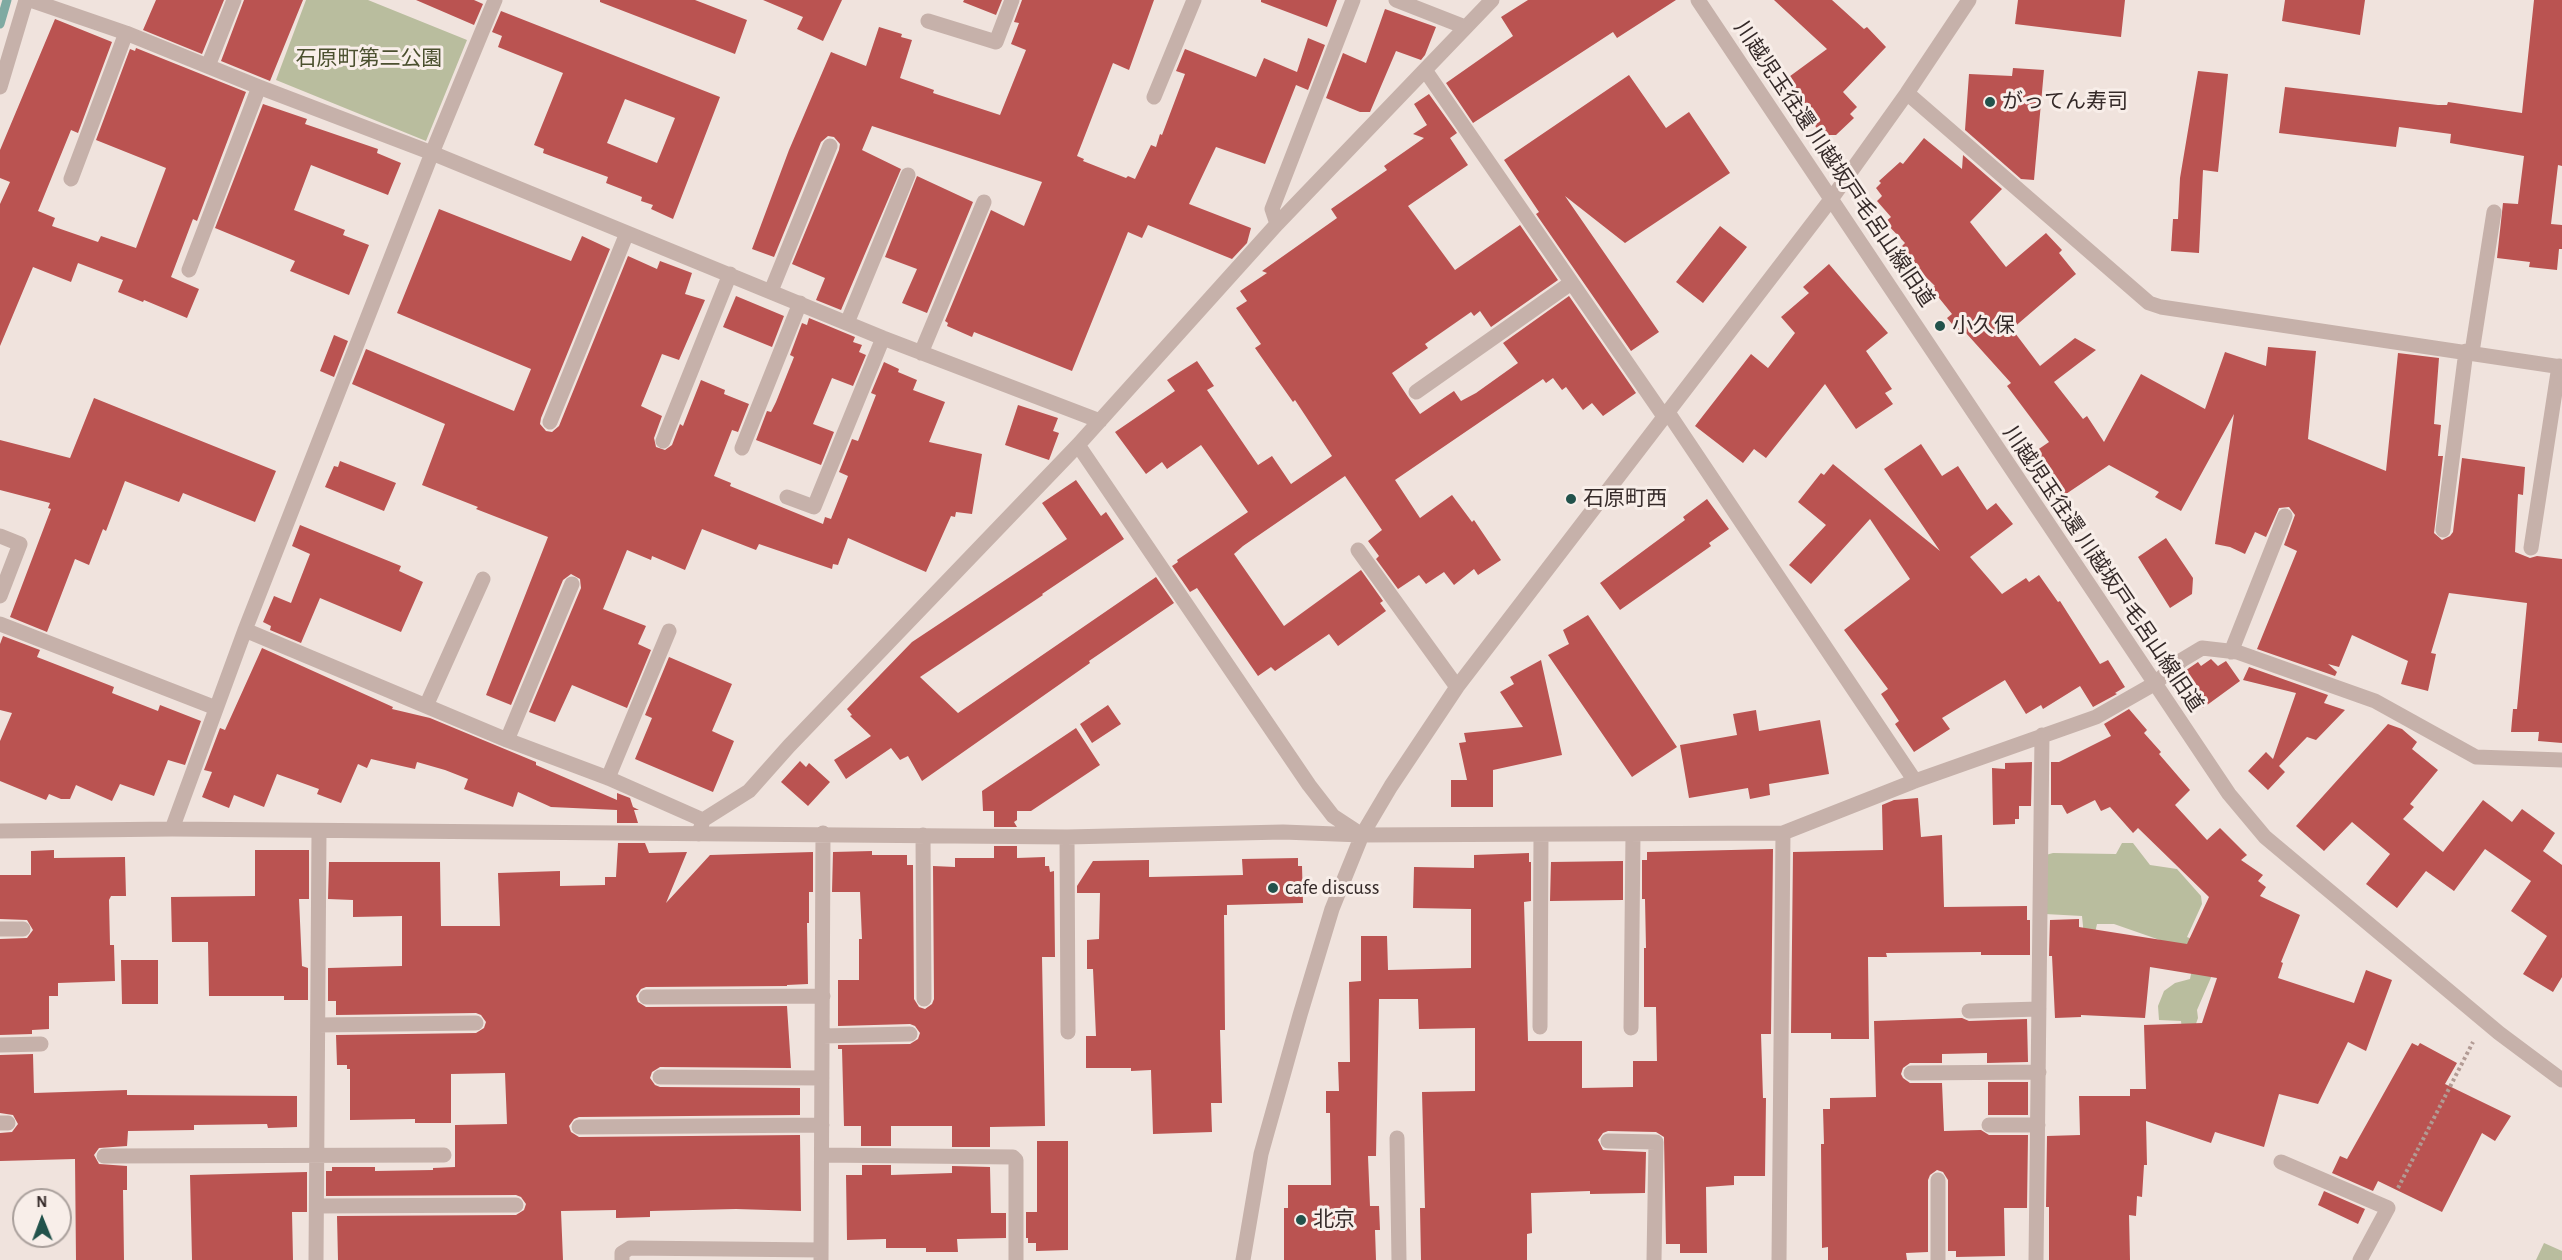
<!DOCTYPE html>
<html>
<head>
<meta charset="utf-8">
<style>
  body { margin:0 }
  #map { position:relative; width:2562px; height:1260px; overflow:hidden; background:#f0e3dd; font-family:"Alegreya Sans",sans-serif }
  canvas { display:block }
  .north { position:absolute; left:12px; top:1188px; width:60px; height:60px; box-sizing:border-box; background:#f8eee9; border:2px solid #aaa09c; border-radius:50%; rotate:359deg; font-size:16px; font-weight:700; line-height:24px; text-align:center; color:#352a29 }
  .north::after { content:''; display:block; margin:auto; width:21px; height:27px; background:#22524b; clip-path:polygon(50% 0,100% 100%,50% 72%,0 100%) }
</style>
</head>
<body>
<div id="map">
<canvas width="2562" height="1260"></canvas>
<div class="north">N</div>
</div>
<script>
const ctx = document.querySelector('canvas').getContext('2d');
ctx.lineJoin = 'round';
function fill(path, color) {
  ctx.fillStyle = color;
  ctx.fill(path, 'evenodd');
}
function poly(rows) {
  const path = new Path2D();
  for (const r of rows) {
    path.moveTo(r[0], r[1]);
    for (let i = 2; i < r.length; i += 2) path.lineTo(r[i], r[i + 1]);
  }
  return path;
}
function trace(path, color, width, dash) {
  ctx.strokeStyle = color;
  ctx.lineWidth = width;
  ctx.lineCap = dash ? 'butt' : 'round';
  ctx.setLineDash(dash || []);
  ctx.stroke(path);
}
function label(font, color, halo, rows, align = 'center') {
  ctx.font = font + ' "Alegreya Sans","Noto Sans JP",sans-serif';
  ctx.lineWidth = 6;
  ctx.setLineDash([]);
  ctx.textBaseline = 'middle';
  ctx.strokeStyle = halo;
  ctx.fillStyle = color;
  for (const [text, x, y, turn = 0] of rows) {
    ctx.save();
    ctx.translate(x, y);
    ctx.rotate((+turn || 0) * Math.PI / 180);
    ctx.textAlign = isNaN(turn) ? turn : align;
    if (halo) ctx.strokeText(text, 0, 0);
    ctx.fillText(text, 0, 0);
    ctx.restore();
  }
}
const green = poly([
  [306,0,368,0,467,40,426,141,276,80],
  [2122,843,2133,843,2150,865,2177,869,2201,896,2202,904,2187,937,2222,952,2197,1010,2198,1018,2185,1055,2181,1021,2159,1020,2158,1006,2164,991,2175,983,2190,979,2193,965,2180,947,2114,924,2097,924,2095,933,2084,936,2082,916,2045,914,2042,856,2053,853,2116,854],
  [2544,1243,2562,1251,2562,1260,2536,1260]
]);
const stream = poly([
  [0,24,7,0]
]);
const building = poly([
  [156,0,224,0,202,54,143,30],
  [244,0,303,0,270,81,221,61],
  [416,0,474,0,483,4,474,25],
  [600,0,695,0,747,20,735,54,600,2],
  [763,0,842,0,823,41,797,29,803,17],
  [964,0,1002,0,996,15,963,2],
  [1022,0,1154,0,1129,70,1113,63,1077,156,1084,159,1083,161,1126,178,1128,176,1135,179,1151,145,1156,147,1160,134,1162,135,1185,74,1176,71,1185,49,1256,77,1264,58,1297,72,1308,38,1325,45,1308,90,1296,85,1265,164,1216,147,1189,204,1251,228,1247,243,1232,259,1148,225,1142,238,1128,232,1072,371,974,332,972,337,947,326,948,323,945,321,991,210,1024,226,1042,182,872,126,862,150,901,169,841,310,816,300,825,278,792,264,839,150,840,144,834,137,828,136,821,142,774,257,752,249,789,150,831,52,866,66,879,27,902,34,901,37,912,40,900,78,934,90,933,93,1000,115,1026,50,1011,44,1019,23,1014,22],
  [1261,0,1337,0,1327,27,1261,2],
  [1528,0,1676,0,1617,38,1613,32,1473,123,1446,83,1513,36,1501,17],
  [1774,0,1832,0,1864,29,1867,27,1886,47,1843,92,1857,107,1850,114,1854,118,1836,135,1822,135,1782,82,1827,49],
  [2018,0,2125,0,2121,37,2015,24],
  [2285,0,2365,0,2360,35,2282,21],
  [2534,0,2562,0,2562,166,2558,165,2551,224,2562,225,2562,249,2559,249,2557,270,2529,267,2530,262,2497,258,2503,203,2518,204,2524,156,2450,143,2451,134,2399,127,2396,147,2279,133,2285,87,2438,105,2447,105,2448,102,2522,113],
  [1385,9,1436,27,1425,55,1421,60,1396,51,1370,112,1360,112,1326,98,1343,53,1366,63],
  [501,11,720,97,673,219,651,209,653,205,641,201,642,197,606,183,608,177,543,153,544,149,534,145,563,73,498,47,502,36,492,32],
  [625,99,675,118,657,163,607,143],
  [55,19,112,42,78,133,71,130,38,211,55,218,52,226,98,242,101,236,136,248,166,168,96,140,130,49,135,51,136,48,246,92,197,221,193,219,171,277,199,289,187,318,144,300,143,302,118,292,123,280,78,263,71,282,33,267,0,346,0,204,10,182,0,178,0,150],
  [2013,68,2044,70,2034,180,2021,179,1965,130,1969,74,2012,76],
  [2198,71,2228,74,2218,172,2203,170,2199,253,2171,251,2173,219,2178,219,2180,178],
  [1629,75,1666,128,1689,112,1730,173,1625,243,1565,196,1659,332,1631,351,1536,214,1539,212,1504,160],
  [1429,94,1457,133,1450,138,1468,165,1408,206,1455,270,1520,225,1558,280,1491,327,1480,311,1474,316,1471,312,1425,344,1428,348,1392,373,1408,397,1420,414,1454,391,1461,401,1476,393,1518,363,1503,343,1569,296,1636,393,1603,416,1592,403,1583,410,1566,387,1562,390,1553,378,1546,383,1543,379,1395,480,1420,518,1452,495,1472,522,1474,520,1501,560,1478,575,1474,569,1454,585,1444,572,1426,584,1419,575,1398,589,1376,559,1379,556,1368,541,1382,530,1345,476,1243,546,1234,554,1284,626,1361,570,1383,601,1380,603,1386,611,1338,646,1329,634,1275,671,1271,667,1258,676,1197,588,1190,592,1172,566,1178,562,1177,560,1248,512,1201,445,1167,469,1162,462,1146,474,1115,432,1175,391,1167,380,1197,361,1214,386,1207,390,1258,465,1272,456,1291,484,1332,456,1295,400,1293,402,1255,348,1261,344,1236,308,1247,301,1240,291,1267,273,1262,271,1337,218,1331,209,1387,170,1384,166,1424,138,1413,134,1427,125,1414,104],
  [263,104,307,119,305,124,378,149,377,153,401,163,388,195,311,165,294,210,345,230,343,235,369,245,349,295,290,271,295,261,215,228],
  [1924,138,1962,169,1963,155,2002,189,1970,222,2006,267,2046,233,2062,250,2059,253,2076,274,2012,329,2040,366,2075,338,2096,350,2054,382,2083,419,2087,416,2104,442,2141,374,2205,409,2225,352,2266,366,2268,347,2316,351,2308,439,2386,471,2398,353,2439,358,2434,424,2441,425,2438,456,2443,456,2434,533,2442,540,2450,536,2453,532,2462,458,2525,467,2523,495,2518,494,2515,552,2530,558,2537,556,2562,559,2562,743,2538,741,2539,732,2511,732,2513,709,2517,709,2527,603,2449,593,2431,653,2436,654,2428,691,2401,684,2408,661,2352,635,2339,667,2328,664,2337,672,2335,676,2257,649,2297,551,2284,545,2295,515,2289,507,2279,508,2266,537,2255,532,2245,554,2230,547,2215,544,2234,414,2181,511,2155,497,2159,492,2109,465,2063,496,2033,453,2049,442,2007,386,2011,383,1966,333,1962,336,1947,318,1952,314,1931,288,1935,286,1898,250,1905,243,1885,222,1891,217,1877,201,1882,196,1876,188,1881,183,1879,181,1900,162,1903,164],
  [917,176,973,202,927,313,902,303,917,269,885,257],
  [439,209,571,261,582,236,610,249,541,418,540,424,546,431,552,432,559,426,628,256,657,269,660,261,692,273,685,294,705,300,679,360,662,354,641,406,662,416,654,438,656,447,665,450,672,445,680,424,683,426,701,380,725,390,724,394,749,404,738,432,732,430,714,476,731,483,730,486,823,524,825,517,831,519,848,476,839,472,852,439,858,441,876,395,871,393,884,362,899,369,898,372,917,380,913,390,945,402,929,442,982,454,972,514,956,512,955,517,951,516,926,572,848,538,838,565,833,564,832,569,759,544,756,550,702,529,685,570,652,556,651,560,627,550,603,609,646,626,638,644,651,650,627,708,572,685,555,722,529,712,581,588,580,579,571,574,563,580,511,705,486,695,548,537,476,509,478,507,422,485,445,424,352,384,366,349,514,411,531,369,397,313],
  [1720,226,1747,247,1703,303,1676,282],
  [1829,264,1888,333,1866,351,1892,389,1885,393,1893,404,1856,429,1825,384,1766,458,1754,449,1743,463,1695,426,1751,354,1768,368,1795,333,1781,317,1809,293,1803,287],
  [736,296,784,316,772,347,723,327],
  [809,318,855,337,853,342,862,345,859,352,866,355,853,386,832,378,813,424,834,432,821,465,756,440,767,411,771,412,776,402,794,357,790,355,802,323,807,325],
  [334,335,348,341,334,377,320,371],
  [94,398,276,471,255,522,183,493,179,502,125,481,106,531,103,529,89,565,75,559,47,632,10,617,51,509,48,508,50,503,0,490,0,440,70,458],
  [1018,405,1058,418,1053,431,1059,433,1049,460,1005,445],
  [1921,444,1942,476,1958,466,1987,510,1996,503,2013,524,1970,557,2002,594,2026,578,2029,582,2039,575,2058,602,2060,601,2100,664,2108,660,2125,687,2115,693,2117,694,2093,707,2080,686,2043,709,2041,705,2026,714,2005,680,1942,718,1950,729,1914,752,1895,724,1899,721,1881,694,1888,689,1844,630,1910,579,1870,519,1811,584,1789,565,1826,525,1798,502,1821,473,1824,475,1833,464,1940,551,1884,469],
  [340,461,396,483,384,511,325,487,334,466,338,467],
  [1076,480,1101,516,1106,512,1124,539,1042,594,1043,595,920,677,958,713,1156,577,1174,603,1089,661,1090,663,922,781,908,756,900,760,891,748,846,779,834,760,871,736,850,716,852,715,847,709,912,642,1067,539,1042,503],
  [1707,499,1729,529,1709,543,1711,546,1620,610,1600,583,1685,520,1683,517],
  [300,525,401,566,399,571,423,582,401,632,320,598,301,643,270,630,271,626,263,622,274,596,291,603,310,554,292,546],
  [2166,538,2193,578,2192,594,2170,608,2138,557],
  [1588,615,1677,747,1632,777,1548,655,1569,644,1563,630],
  [3,636,40,650,37,657,114,687,112,693,158,711,160,705,201,721,185,765,168,760,154,796,120,784,112,801,76,785,70,799,61,799,49,794,46,800,0,781,0,741,12,713,0,710,0,644],
  [262,648,393,707,392,709,430,718,536,762,536,765,617,800,617,793,630,798,633,807,639,810,634,810,638,823,617,823,617,810,551,807,518,792,513,807,464,789,468,779,445,770,417,762,415,769,371,759,367,768,358,764,341,803,317,794,319,789,277,774,264,807,234,795,229,808,202,797,212,772,204,770,220,728,225,730],
  [669,657,732,684,712,731,734,741,713,792,635,759,652,718,645,715],
  [2211,659,2218,666,2226,661,2240,681,2203,708,2179,675,2198,662,2201,666],
  [1541,660,1562,755,1493,770,1493,807,1451,807,1451,780,1467,780,1459,743,1466,742,1464,733,1523,727,1500,692,1514,684,1510,677],
  [2249,667,2328,695,2324,703,2345,710,2316,740,2307,737,2279,766,2285,772,2268,790,2248,771,2266,752,2273,759,2296,693,2243,680],
  [1108,705,1121,724,1092,743,1080,724],
  [2129,709,2147,730,2144,733,2161,752,2159,754,2190,790,2175,805,2207,840,2220,828,2247,855,2241,860,2263,875,2258,881,2266,887,2260,896,2300,915,2281,962,2283,963,2278,978,2354,1003,2366,970,2392,980,2366,1051,2348,1042,2318,1104,2279,1094,2264,1147,2215,1132,2211,1143,2146,1121,2147,1165,2144,1165,2142,1197,2137,1196,2136,1216,2129,1215,2130,1260,2049,1260,2049,1207,2046,1207,2047,1136,2080,1135,2079,1096,2130,1096,2130,1089,2146,1089,2144,1025,2202,1023,2217,978,2150,967,2145,1018,2081,1015,2081,1017,2055,1018,2052,956,2049,956,2050,920,2079,919,2079,927,2187,944,2209,897,2138,828,2133,833,2110,807,2101,811,2095,800,2067,814,2062,805,2051,805,2051,762,2059,762,2111,736,2104,724],
  [1756,710,1759,731,1820,720,1829,774,1769,784,1770,795,1750,799,1748,788,1689,798,1680,745,1737,735,1733,714],
  [2388,724,2402,729,2417,742,2412,749,2438,770,2410,804,2414,807,2403,819,2443,852,2483,800,2512,822,2522,809,2555,833,2543,851,2562,865,2562,977,2553,992,2523,974,2547,936,2511,911,2531,881,2485,849,2454,891,2426,871,2397,908,2366,884,2390,854,2352,822,2324,851,2296,826],
  [1076,728,1100,765,1031,811,1017,811,1017,820,1014,822,1017,827,994,827,994,811,983,811,982,791],
  [800,761,806,767,809,763,830,782,808,806,781,782],
  [2032,762,2031,806,2019,806,2019,819,2015,819,2015,824,1993,825,1992,768,2005,769,2005,763],
  [1918,798,1921,837,1942,835,1944,907,2027,906,2027,920,2030,920,2030,955,1981,955,1981,952,1886,953,1887,957,1868,957,1869,1039,1831,1039,1831,1033,1791,1033,1793,852,1883,850,1882,805,1894,800],
  [618,843,645,843,649,853,687,852,666,903,710,855,813,852,813,892,809,892,809,923,807,923,808,984,787,985,787,986,646,987,641,989,636,996,638,1002,646,1007,787,1006,791,1068,660,1067,652,1072,650,1078,655,1085,660,1087,800,1088,800,1115,579,1117,574,1119,569,1126,571,1132,579,1137,800,1135,801,1211,736,1209,650,1211,650,1217,616,1218,616,1210,561,1211,563,1260,338,1260,337,1216,516,1215,524,1210,526,1204,521,1197,516,1195,326,1196,326,1171,332,1171,332,1167,375,1167,375,1171,433,1170,433,1168,455,1167,455,1125,507,1124,505,1073,451,1074,451,1123,415,1123,415,1119,350,1120,350,1069,347,1069,347,1065,337,1065,336,1035,476,1033,484,1028,486,1022,481,1015,476,1013,336,1015,336,1001,328,1001,328,968,402,966,402,916,353,917,353,900,328,899,329,862,440,862,441,926,500,926,498,873,560,871,560,886,605,885,605,877,616,877],
  [994,846,1017,846,1017,858,1045,857,1045,866,1049,866,1050,872,1054,871,1055,957,1042,957,1045,1126,990,1127,990,1147,952,1147,952,1126,891,1126,891,1146,861,1146,861,1126,844,1126,842,1049,838,1049,838,1045,910,1044,918,1039,920,1033,915,1026,910,1024,838,1026,838,980,859,980,859,939,862,939,860,892,832,892,833,852,872,851,872,855,907,855,907,865,913,865,914,999,919,1007,925,1009,932,1004,934,999,933,866,955,867,955,858,994,858],
  [1773,849,1771,1034,1761,1034,1763,1098,1766,1098,1765,1176,1734,1176,1734,1185,1706,1187,1707,1253,1680,1253,1680,1244,1666,1244,1664,1137,1656,1132,1608,1131,1603,1133,1598,1140,1603,1150,1646,1152,1645,1193,1590,1194,1590,1191,1531,1193,1532,1233,1527,1234,1527,1260,1421,1260,1420,1208,1425,1208,1422,1092,1475,1091,1475,1028,1419,1029,1418,999,1379,999,1376,1156,1368,1156,1370,1206,1379,1206,1380,1230,1375,1230,1376,1260,1284,1260,1284,1208,1288,1208,1288,1185,1331,1185,1330,1113,1326,1113,1326,1091,1339,1091,1338,1062,1350,1062,1349,982,1361,981,1361,936,1387,936,1388,970,1471,968,1471,909,1413,908,1414,867,1474,868,1474,855,1529,853,1529,862,1531,862,1531,901,1524,902,1528,1041,1582,1041,1582,1088,1633,1087,1633,1061,1657,1061,1656,1007,1644,1007,1644,948,1646,948,1645,899,1642,899,1642,860,1647,860,1647,852],
  [54,850,54,858,125,857,126,896,111,896,109,900,110,945,114,945,115,981,58,983,58,996,49,996,49,1029,32,1030,32,1034,0,1035,0,939,27,938,33,930,27,920,0,919,0,875,31,875,31,851],
  [255,850,309,850,309,899,299,899,302,966,308,968,308,1000,284,1000,284,996,209,996,208,942,172,942,171,897,255,896],
  [1298,858,1298,866,1302,866,1303,903,1227,905,1227,915,1224,915,1225,1030,1220,1030,1222,1103,1211,1103,1212,1132,1153,1134,1151,1070,1131,1071,1131,1068,1086,1068,1086,1036,1096,1036,1093,969,1087,969,1087,940,1099,939,1100,893,1077,893,1077,886,1093,861,1149,860,1149,877,1243,875,1242,859],
  [1623,861,1623,900,1550,901,1551,862],
  [121,960,158,960,158,1004,122,1004],
  [1962,1018,1969,1021,2027,1019,2028,1062,1987,1063,1987,1053,1942,1054,1942,1063,1910,1063,1903,1068,1901,1074,1903,1078,1910,1083,1942,1083,1944,1131,1981,1130,1989,1135,2028,1135,2027,1208,2004,1208,2005,1256,1956,1257,1956,1251,1948,1251,1948,1180,1943,1172,1937,1170,1930,1175,1928,1180,1928,1252,1906,1253,1907,1260,1828,1260,1828,1247,1822,1248,1821,1144,1824,1144,1823,1109,1830,1109,1830,1098,1876,1097,1874,1021],
  [2412,1043,2418,1046,2420,1043,2457,1063,2445,1084,2511,1116,2495,1141,2482,1133,2442,1212,2378,1181,2373,1191,2332,1173,2340,1156,2347,1159],
  [33,1054,34,1093,127,1090,127,1095,297,1096,297,1127,268,1128,267,1124,194,1125,194,1130,128,1131,127,1146,99,1148,94,1155,99,1164,127,1166,127,1190,123,1190,124,1260,76,1260,75,1159,0,1161,0,1133,12,1132,18,1124,13,1115,0,1113,0,1055],
  [1988,1082,2028,1082,2028,1115,1988,1115],
  [1037,1141,1068,1141,1068,1250,1036,1251,1036,1243,1028,1243,1028,1238,1026,1238,1026,1212,1037,1212],
  [862,1165,891,1165,891,1175,952,1173,952,1166,990,1167,991,1213,1006,1213,1006,1238,957,1239,958,1252,926,1252,926,1248,886,1248,886,1239,847,1240,846,1175,862,1175],
  [307,1172,307,1212,292,1212,293,1260,192,1260,190,1175],
  [2324,1191,2365,1209,2358,1224,2318,1205]
]);
const path = poly([
  [2398,1188,2473,1042]
]);
const minor = poly([
  [30,0,126,33,259,87,432,153,883,338,1100,421],
  [1396,0,1465,27],
  [1698,0,2229,794,2265,837,2499,1033,2562,1080],
  [928,21,996,42,1012,0],
  [208,66,234,0],
  [1425,70,1663,415],
  [0,87,26,0],
  [1907,93,2149,303,2161,307,2562,367],
  [1154,97,1194,0],
  [71,179,126,33],
  [1277,224,1272,209,1353,0],
  [189,270,259,87],
  [771,291,830,146],
  [847,323,908,175],
  [2472,352,2494,212],
  [921,353,984,202],
  [1416,392,1571,283],
  [1667,411,1915,781],
  [550,422,627,233],
  [663,441,730,274],
  [1078,445,1309,785,1333,816,1362,835],
  [742,448,800,303],
  [787,497,814,507,883,338],
  [2443,530,2466,351],
  [0,536,20,544,0,596],
  [2531,548,2559,366],
  [1358,550,1457,687],
  [0,624,216,708],
  [245,630,507,740,608,778,703,820],
  [2231,652,2285,516],
  [426,706,483,579],
  [507,740,572,584],
  [608,778,669,631],
  [172,829,245,630,432,153,495,0],
  [0,831,172,829,1067,837,1283,832,1362,835,1783,833,1915,781,2096,717,2154,684,2182,660,2202,648,2237,652,2375,701,2476,757,2562,760],
  [699,834,703,820,749,791,789,746,1078,445,1277,224,1492,0],
  [923,835,924,999],
  [1067,837,1068,1032],
  [0,929,23,929],
  [646,997,823,996],
  [1969,1011,2039,1009],
  [318,1025,476,1023],
  [1540,1027,1541,835],
  [1631,1028,1633,834],
  [823,1036,910,1034],
  [0,1045,41,1044],
  [1911,1073,2039,1072],
  [660,1077,822,1078],
  [0,1123,8,1123],
  [1989,1125,2038,1125],
  [579,1127,822,1125],
  [1397,1138,1399,1260],
  [1608,1141,1656,1142,1654,1260],
  [822,1155,1013,1157,1016,1160,1016,1260],
  [104,1156,444,1155],
  [2281,1162,2388,1208,2360,1260],
  [317,1206,516,1205],
  [316,1260,319,832],
  [622,1260,622,1253,630,1248,821,1250],
  [821,1260,823,833],
  [1243,1260,1261,1154,1300,1015,1332,909,1362,835,1391,786,1457,687,1832,198,1907,93,1969,0],
  [1779,1260,1783,833],
  [1938,1260,1938,1180],
  [2036,1260,2042,735]
]);
const markers = [
  [1990,102,6,"#22524b"],
  [1940,326,6,"#22524b"],
  [1571,499,6,"#22524b"],
  [1273,888,6,"#22524b"],
  [1301,1220,6,"#22524b"]
];
const parkNames = [
  ["石原町第二公園",369,59]
];
const poiNames = [
  ["がってん寿司",2002,102],
  ["小久保",1952,326],
  ["石原町西",1583,499],
  ["cafe discuss",1285,888],
  ["北京",1313,1220]
];
const streetNames = [
  ["川越児玉往還 川越坂戸毛呂山線旧道",1834,164,56],
  ["川越児玉往還 川越坂戸毛呂山線旧道",2103,569,56]
];
fill(green, '#b9bd9e');
trace(stream, '#7faaa2', 9);
fill(building, '#ba5351');
trace(path, '#b29b94', 4, [3, 3]);
trace(minor, '#c6b1aa', 15);
for (const [x, y, r, color] of markers) {
  const dot = new Path2D();
  dot.arc(x, y, r, 0, 2 * Math.PI);
  ctx.fillStyle = color;
  ctx.fill(dot);
  trace(dot, '#f8eee9', 2);
}
label('21px', '#4b502f', '#f8eee9', parkNames);
label('21px', '#352a29', '#f8eee9', poiNames, 'left');
label('21px', '#352a29', '#f8eee9', streetNames);
</script>
</body>
</html>
